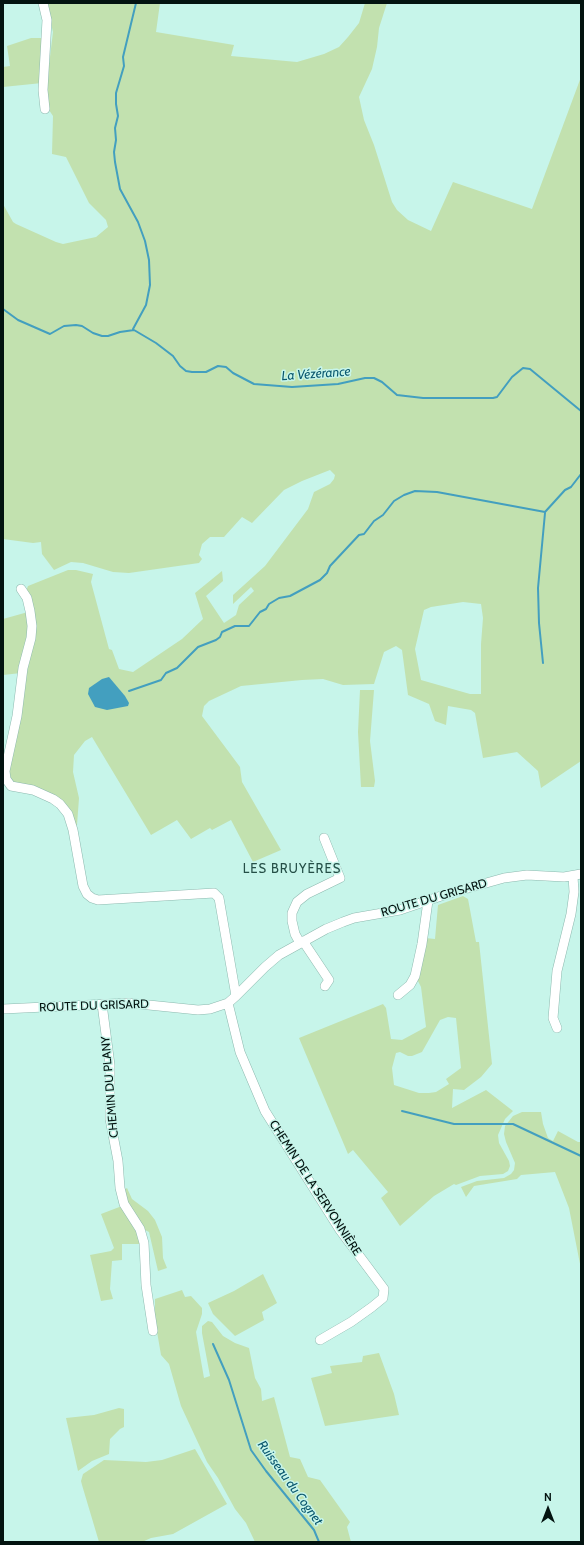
<!DOCTYPE html>
<html>
<head>
<meta charset="utf-8">
<style>
  body { margin:0 }
  #map { position:relative; width:584px; height:1545px; overflow:hidden; background:#c7f5ea; font-family:Cabin,sans-serif }
  canvas { display:block }
  .frame { position:absolute; inset:0; border:4px solid #031310; pointer-events:none }
  .north { position:absolute; left:528px; top:1489px; width:40px; height:40px; -webkit-text-stroke:3px #c7f5ea; paint-order:stroke; rotate:0deg; font-size:11px; font-weight:700; line-height:16px; text-align:center; color:#031310 }
  .north::after { content:''; display:block; margin:auto; width:14px; height:18px; background:#031310; clip-path:polygon(50% 0,100% 100%,50% 72%,0 100%) }
</style>
</head>
<body>
<div id="map">
<canvas width="584" height="1545"></canvas>
<div class="frame"></div>
<div class="north">N</div>
</div>
<script>
const ctx = document.querySelector('canvas').getContext('2d');
ctx.lineJoin = 'round';
function fill(path, color) {
  ctx.fillStyle = color;
  ctx.fill(path, 'evenodd');
}
function poly(rows) {
  const path = new Path2D();
  for (const r of rows) {
    path.moveTo(r[0], r[1]);
    for (let i = 2; i < r.length; i += 2) path.lineTo(r[i], r[i + 1]);
  }
  return path;
}
function trace(path, color, width, dash) {
  ctx.strokeStyle = color;
  ctx.lineWidth = width;
  ctx.lineCap = dash ? 'butt' : 'round';
  ctx.setLineDash(dash || []);
  ctx.stroke(path);
}
function label(font, color, halo, rows, align = 'center') {
  ctx.font = font + ' Cabin,sans-serif';
  ctx.lineWidth = 3;
  ctx.setLineDash([]);
  ctx.textBaseline = 'middle';
  ctx.strokeStyle = halo;
  ctx.fillStyle = color;
  for (const [text, x, y, turn = 0] of rows) {
    ctx.save();
    ctx.translate(x, y);
    ctx.rotate((+turn || 0) * Math.PI / 180);
    ctx.textAlign = isNaN(turn) ? turn : align;
    if (halo) ctx.strokeText(text, 0, 0);
    ctx.fillText(text, 0, 0);
    ctx.restore();
  }
}
const green = poly([
  [46,3,160,3,156,32,234,45,231,56,297,62,324,54,339,47,348,37,359,23,365,3,387,3,379,28,377,47,372,69,359,97,364,120,374,145,392,202,397,210,408,220,431,231,453,182,532,209,581,77,581,761,541,788,538,771,517,752,483,758,475,713,471,710,448,706,446,725,435,721,429,704,408,695,402,650,396,646,384,652,374,684,343,685,323,679,302,680,241,686,209,701,204,706,202,716,240,767,242,782,281,850,253,862,231,820,212,830,210,828,191,839,177,820,151,835,92,737,85,741,74,755,73,772,79,798,77,825,75,825,65,804,15,785,8,778,29,659,26,591,28,586,68,570,76,570,93,574,91,582,109,649,112,650,119,669,133,672,182,639,203,619,195,593,222,571,223,581,206,596,224,623,236,615,239,605,254,591,251,587,233,604,233,595,265,566,308,509,314,492,330,484,334,479,335,475,330,470,302,481,284,490,252,523,242,517,224,537,210,537,202,544,199,555,202,559,199,563,129,573,113,572,83,563,71,562,54,570,42,554,41,542,33,543,3,539,3,204,13,222,16,224,56,242,63,244,96,237,108,227,106,220,89,203,66,157,52,154,53,116,47,107,47,82,53,32],
  [463,602,481,604,483,618,481,644,481,694,470,694,421,680,415,649,424,610,431,607],
  [31,38,44,38,42,83,3,87,3,67,10,66,7,46],
  [28,612,30,628,21,673,3,675,3,619],
  [360,690,374,690,370,741,375,781,374,787,361,787,358,732],
  [463,896,468,899,476,942,479,942,492,1064,481,1077,464,1090,453,1089,452,1108,486,1090,513,1111,505,1119,498,1135,499,1143,509,1161,510,1166,508,1171,503,1174,480,1176,456,1185,454,1184,434,1196,400,1226,381,1198,388,1192,353,1150,348,1154,299,1038,383,1004,386,1008,391,1039,402,1040,426,1027,421,987,417,979,425,938,435,939,438,905],
  [448,1017,456,1018,461,1068,446,1079,449,1084,436,1092,429,1093,419,1093,394,1085,392,1068,396,1053,400,1052,408,1056,412,1056,422,1052,440,1020],
  [522,1112,541,1112,543,1124,548,1138,553,1141,558,1131,578,1142,581,1142,581,1269,569,1208,555,1172,521,1175,517,1179,474,1186,466,1197,461,1187,477,1181,504,1178,511,1174,514,1170,515,1163,506,1142,504,1134,505,1126,513,1116],
  [127,1188,132,1199,148,1211,155,1220,162,1237,163,1258,167,1268,158,1271,149,1232,143,1229,126,1200,124,1190],
  [122,1206,136,1227,142,1244,122,1244,122,1260,112,1261,110,1289,113,1299,101,1301,90,1255,111,1251,114,1248,101,1214],
  [263,1274,277,1303,262,1312,264,1320,235,1336,213,1314,208,1303,234,1291],
  [182,1290,185,1297,191,1296,202,1308,202,1314,196,1332,204,1378,210,1376,202,1333,202,1326,208,1321,212,1322,223,1336,235,1343,249,1348,255,1378,261,1389,262,1401,274,1397,290,1457,300,1459,308,1477,320,1480,350,1522,347,1527,351,1542,255,1542,246,1523,235,1509,218,1478,207,1462,181,1406,169,1364,161,1355,155,1320,155,1299],
  [379,1353,394,1394,399,1415,325,1426,311,1378,332,1373,330,1366,362,1362,363,1356],
  [119,1408,124,1409,124,1427,120,1429,110,1439,109,1454,92,1461,78,1471,66,1418,94,1415],
  [195,1449,227,1504,173,1534,151,1538,142,1542,99,1542,82,1485,81,1481,83,1474,104,1460,146,1462,162,1460]
]);
const water = poly([
  [109,677,125,696,129,703,128,706,107,710,95,707,88,694,89,688,102,679]
]);
const stream = poly([
  [3,309,18,320,50,334,64,326,76,325,82,326,93,333,102,336,108,336,120,332,134,330,156,343,173,356,180,366,186,371,192,372,206,372,218,366,226,367,233,373,254,384,292,387,338,384,365,378,374,378,382,382,397,395,423,398,493,398,497,397,512,377,523,368,530,369,581,411],
  [133,329,146,305,150,285,149,260,145,241,138,222,120,189,115,162,114,152,116,140,115,128,118,116,116,104,116,93,124,66,123,57,136,3],
  [543,663,539,623,538,588,545,513],
  [129,691,161,680,166,673,177,668,198,647,216,640,220,637,222,632,235,626,249,626,260,612,266,609,269,604,279,598,290,596,320,580,327,573,330,566,359,535,364,534,374,521,383,515,394,501,404,495,415,491,437,492,545,512,565,490,571,487,581,474],
  [402,1111,454,1124,513,1124,581,1156],
  [213,1344,229,1380,251,1450,266,1471,314,1530,319,1542]
]);
const minor = poly([
  [43,3,47,20,43,90,45,109],
  [21,589,27,598,30,611,32,626,31,638,23,668,17,716,5,771,6,779,11,786,33,790,53,799,60,804,68,814,73,830,83,886,87,894,92,898,98,900,214,893,219,898,236,996],
  [303,941,329,980,325,986],
  [300,943,295,934,292,921,292,913,297,902,307,894,340,878,324,838],
  [398,995,410,985,415,976,422,944,428,901],
  [228,1003,240,1052,265,1111,340,1230,384,1289,383,1298,372,1307,351,1322,320,1340],
  [102,1004,110,1065,110,1119,118,1161,120,1188,124,1204,140,1229,144,1243,146,1285,153,1331],
  [3,1009,129,1003,198,1010,210,1009,228,1003,236,996,265,967,279,955,326,929,343,922,354,918,400,910,447,894,504,878,527,875,564,877,581,874],
  [557,1028,553,1018,557,971,571,914,574,892,573,876]
]);
const streetNames = [
  ["ROUTE DU GRISARD",434,898,-16],
  ["ROUTE DU GRISARD",94,1006,-2],
  ["CHEMIN DU PLANY",110,1087,-95],
  ["CHEMIN DE LA SERVONNIÈRE",315,1188,57]
];
const waterNames = [
  ["La Vézérance",316,374,-4],
  ["Ruisseau du Cognet",290,1483,54]
];
const neighbourhoodNames = [
  ["LES BRUYÈRES",292,869]
];
fill(green, '#c2e1af');
fill(water, '#439fbf');
trace(stream, '#439fbf', 2);
trace(minor, '#8db9af', 10);
trace(minor, '#fff', 9);
label('12px', '#031310', '#c7f5ea', streetNames);
label('italic 13px', '#0a576e', '#c7f5ea', waterNames);
ctx.letterSpacing = '1px';
label('13px', '#254f47', '#c7f5ea', neighbourhoodNames);
ctx.letterSpacing = '0px';
</script>
</body>
</html>
